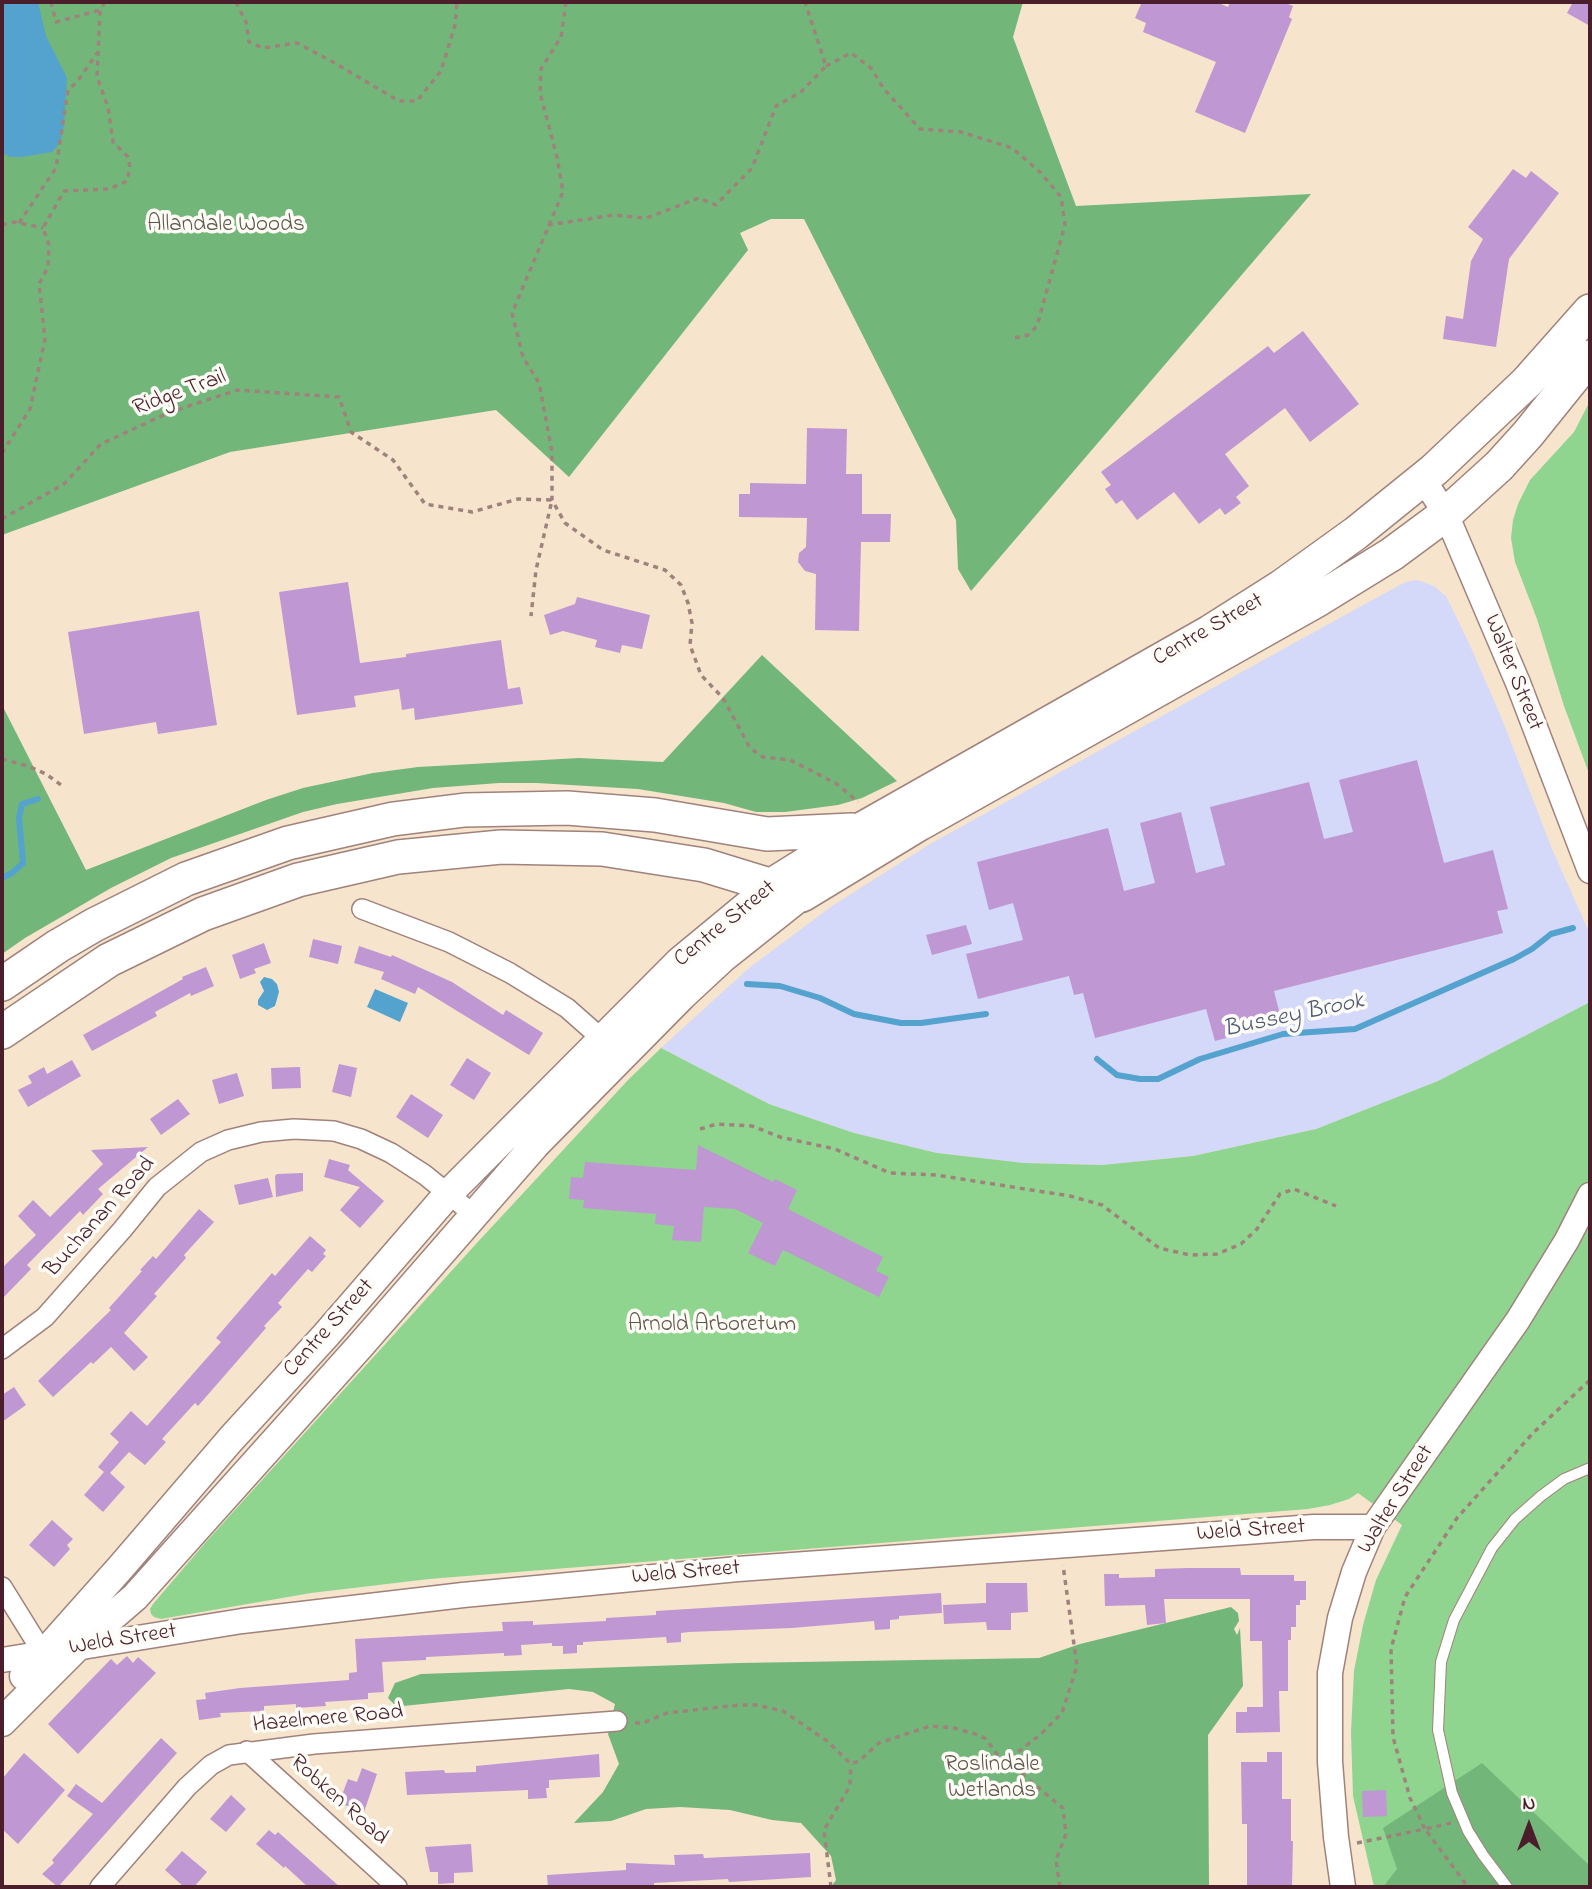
<!DOCTYPE html>
<html>
<head>
<meta charset="utf-8">
<style>
  body { margin:0 }
  #map { position:relative; width:1592px; height:1889px; overflow:hidden; background:#f6e4cd; font-family:"Indie Flower",sans-serif }
  canvas { display:block }
  .frame { position:absolute; inset:0; border:4px solid #4a1f2b; pointer-events:none }
  .north { position:absolute; left:1494px; top:1791px; width:70px; height:70px; -webkit-text-stroke:5px #fdfcf7; paint-order:stroke; rotate:0deg; font-size:19px; font-weight:700; line-height:28px; text-align:center; color:#4a1f2b }
  .north::after { content:''; display:block; margin:auto; width:24px; height:32px; background:#4a1f2b; clip-path:polygon(50% 0,100% 100%,50% 72%,0 100%) }
</style>
</head>
<body>
<div id="map">
<canvas width="1592" height="1889"></canvas>
<div class="frame"></div>
<div class="north">N</div>
</div>
<script>
const ctx = document.querySelector('canvas').getContext('2d');
ctx.lineJoin = 'round';
function fill(path, color) {
  ctx.fillStyle = color;
  ctx.fill(path, 'evenodd');
}
function poly(rows) {
  const path = new Path2D();
  for (const r of rows) {
    path.moveTo(r[0], r[1]);
    for (let i = 2; i < r.length; i += 2) path.lineTo(r[i], r[i + 1]);
  }
  return path;
}
function trace(path, color, width, dash) {
  ctx.strokeStyle = color;
  ctx.lineWidth = width;
  ctx.lineCap = dash ? 'butt' : 'round';
  ctx.setLineDash(dash || []);
  ctx.stroke(path);
}
function label(font, color, halo, rows, align = 'center') {
  ctx.font = font + ' "Indie Flower",sans-serif';
  ctx.lineWidth = 7;
  ctx.setLineDash([]);
  ctx.textBaseline = 'middle';
  ctx.strokeStyle = halo;
  ctx.fillStyle = color;
  for (const [text, x, y, turn = 0] of rows) {
    ctx.save();
    ctx.translate(x, y);
    ctx.rotate((+turn || 0) * Math.PI / 180);
    ctx.textAlign = isNaN(turn) ? turn : align;
    if (halo) ctx.strokeText(text, 0, 0);
    ctx.fillText(text, 0, 0);
    ctx.restore();
  }
}
const built = poly([
  [1417,580,1434,586,1446,596,1468,641,1502,719,1552,849,1590,934,1590,1002,1438,1081,1316,1129,1193,1156,1102,1165,1024,1163,937,1153,854,1133,769,1104,661,1048,749,968,832,906,930,844,1385,593,1406,582]
]);
const green = poly([
  [1590,401,1590,776,1564,706,1537,619,1515,562,1511,538,1513,520,1518,504,1530,480,1574,432],
  [1590,1002,1590,1887,1374,1887,1353,1796,1351,1732,1354,1671,1363,1625,1376,1580,1402,1525,1358,1493,1349,1499,1330,1505,1308,1509,429,1579,311,1593,161,1619,154,1617,151,1614,150,1609,153,1604,205,1543,475,1245,628,1080,661,1048,769,1104,854,1133,937,1153,1024,1163,1102,1165,1193,1156,1316,1129,1438,1081]
]);
const forest = poly([
  [2,2,1023,2,1013,37,1076,206,1311,194,971,591,958,569,956,520,804,219,771,219,740,233,748,250,569,477,496,410,230,452,2,535],
  [762,655,897,781,862,798,838,805,785,812,756,812,724,803,638,789,537,783,499,783,433,788,337,804,303,812,171,858,111,888,25,938,2,954,2,705,86,870,266,800,303,788,373,773,418,767,579,758,663,762],
  [1231,1607,1238,1613,1239,1621,1234,1629,1237,1635,1240,1628,1243,1686,1208,1735,1209,1887,831,1887,836,1880,831,1856,801,1823,772,1820,730,1810,680,1807,646,1809,611,1821,574,1823,603,1792,619,1764,608,1734,615,1704,593,1692,569,1689,403,1706,394,1704,388,1698,395,1683,421,1674,739,1663,1039,1658,1080,1644],
  [1482,1763,1590,1866,1590,1887,1383,1887,1397,1869,1383,1828]
]);
const water = poly([
  [2,2,38,2,46,36,67,78,64,126,60,143,52,152,22,157,10,157,2,153],
  [264,977,272,979,277,984,279,992,275,1006,267,1010,258,1005,258,1000,264,991,260,982],
  [375,989,408,1003,400,1022,367,1007]
]);
const stream = poly([
  [2,878,12,873,23,863,19,818,22,804,38,799],
  [747,984,780,986,820,998,854,1014,901,1023,921,1023,986,1014],
  [1097,1059,1117,1075,1140,1079,1158,1079,1200,1059,1283,1034,1355,1029,1514,959,1532,949,1551,934,1573,928]
]);
const building = poly([
  [1142,2,1216,2,1228,7,1230,2,1283,2,1293,6,1289,17,1292,19,1245,133,1195,112,1216,62,1143,32,1146,23,1135,18],
  [1573,2,1590,2,1590,26,1567,13],
  [1513,169,1526,178,1531,171,1559,193,1509,259,1496,347,1443,339,1446,316,1463,319,1471,261,1483,239,1468,227],
  [1303,331,1359,404,1310,442,1285,408,1225,454,1249,486,1236,497,1241,503,1225,515,1220,508,1199,524,1174,492,1137,520,1122,500,1116,504,1105,489,1111,485,1101,472,1268,346,1274,353],
  [807,428,847,429,846,474,862,474,862,514,891,514,890,542,861,542,859,631,815,630,816,574,805,571,798,562,799,553,806,547,807,518,739,517,739,494,750,494,750,483,806,484],
  [348,582,360,663,406,657,406,654,501,640,508,689,520,687,523,704,415,720,414,708,402,710,399,689,354,696,356,707,297,715,279,592],
  [577,597,650,615,642,649,622,645,620,653,595,647,597,640,563,631,550,635,544,615,575,604],
  [199,611,217,725,158,734,156,722,84,734,68,632],
  [1417,760,1444,863,1493,850,1508,909,1497,911,1503,933,1274,991,1282,1023,1215,1041,1206,1009,1095,1038,1083,993,1074,995,1069,976,978,999,966,954,1023,940,1013,903,989,910,977,862,1108,828,1124,891,1155,883,1140,823,1181,812,1196,873,1225,865,1210,807,1309,782,1324,839,1353,832,1339,780],
  [966,925,972,944,932,955,926,935],
  [313,939,342,946,338,964,309,957],
  [264,943,271,963,254,969,256,973,240,979,232,955],
  [359,946,391,957,392,955,452,982,503,1015,506,1010,543,1033,529,1055,418,987,415,994,381,979,384,972,354,963],
  [206,967,214,986,191,996,190,993,155,1012,157,1016,92,1051,83,1035,183,979,182,977],
  [467,1058,491,1073,474,1100,450,1085],
  [72,1060,81,1076,28,1107,18,1090,32,1083,28,1076,44,1067,47,1074],
  [339,1064,357,1068,351,1097,332,1092],
  [300,1067,301,1088,272,1089,271,1068],
  [237,1073,244,1096,219,1104,212,1080],
  [411,1094,443,1115,428,1138,396,1117],
  [178,1099,190,1114,161,1135,150,1119],
  [698,1145,773,1182,775,1179,797,1190,788,1209,883,1257,876,1271,889,1277,879,1297,783,1250,775,1266,748,1253,763,1223,735,1209,704,1207,701,1242,672,1240,674,1226,655,1224,656,1214,583,1208,584,1200,569,1199,571,1177,583,1178,585,1162,696,1170],
  [148,1147,98,1189,103,1194,83,1215,80,1211,27,1265,31,1269,2,1299,2,1268,36,1235,18,1216,33,1200,50,1217,103,1164,91,1150],
  [329,1159,350,1165,348,1170,384,1201,360,1228,340,1210,360,1187,324,1177],
  [303,1173,303,1191,276,1197,275,1176,277,1174],
  [268,1178,273,1197,239,1205,234,1185],
  [199,1209,214,1222,184,1255,186,1258,154,1294,157,1296,124,1333,148,1357,134,1371,111,1347,93,1364,91,1362,53,1397,38,1381,111,1310,109,1308,142,1271,140,1270,153,1256,156,1259],
  [310,1236,326,1250,323,1254,326,1256,312,1272,308,1269,278,1303,282,1307,264,1326,266,1328,198,1406,195,1403,162,1439,166,1442,145,1465,129,1452,110,1473,125,1487,103,1512,84,1495,104,1472,98,1467,119,1442,110,1434,131,1411,147,1426,221,1342,216,1338,272,1273,275,1276],
  [14,1387,26,1405,2,1422,2,1395],
  [52,1520,73,1539,67,1545,70,1549,54,1567,29,1545],
  [1188,1568,1240,1568,1241,1575,1294,1575,1294,1581,1306,1581,1306,1600,1300,1600,1300,1605,1296,1605,1296,1627,1291,1627,1291,1640,1288,1640,1288,1691,1279,1691,1280,1732,1236,1733,1236,1712,1247,1712,1247,1707,1263,1707,1262,1641,1250,1641,1250,1599,1164,1599,1166,1623,1147,1625,1145,1605,1105,1606,1104,1574,1119,1574,1119,1578,1155,1577,1155,1569],
  [986,1583,1027,1583,1028,1612,1011,1613,1011,1630,987,1630,986,1622,944,1624,943,1605,986,1603],
  [941,1593,942,1613,899,1616,899,1619,890,1620,890,1629,875,1630,874,1621,792,1628,689,1632,681,1633,681,1642,667,1643,666,1637,583,1642,583,1645,577,1645,577,1653,563,1654,563,1646,552,1646,552,1643,521,1645,522,1655,504,1656,504,1653,426,1657,426,1660,382,1662,384,1692,368,1693,368,1699,325,1702,326,1706,296,1708,296,1704,264,1706,264,1711,220,1713,221,1717,199,1720,196,1700,206,1699,205,1693,240,1688,349,1680,349,1673,357,1672,355,1639,503,1631,502,1622,533,1621,533,1625,606,1621,606,1618,656,1615,656,1611],
  [127,1656,133,1663,138,1657,156,1673,78,1754,48,1724,111,1659,117,1665],
  [161,1738,177,1753,58,1887,42,1874,54,1863,52,1860,93,1814,67,1796,76,1784,102,1803],
  [1267,1752,1282,1752,1282,1799,1291,1799,1291,1841,1293,1841,1292,1887,1247,1887,1247,1824,1242,1824,1241,1762,1267,1762],
  [24,1753,65,1790,18,1844,2,1829,2,1779],
  [599,1754,600,1777,549,1780,549,1788,546,1788,547,1798,528,1799,528,1790,407,1795,405,1772,444,1770,445,1773,476,1772,476,1766],
  [362,1768,377,1774,364,1812,339,1803,348,1779,357,1782],
  [1386,1790,1387,1816,1363,1817,1362,1791],
  [231,1795,246,1809,226,1832,210,1819],
  [269,1830,275,1835,278,1832,340,1887,308,1887,285,1866,284,1868,256,1844],
  [471,1844,473,1872,454,1873,454,1883,438,1884,438,1872,430,1872,425,1847],
  [182,1851,207,1872,194,1887,184,1887,165,1870],
  [810,1853,811,1877,729,1882,728,1879,654,1883,654,1887,548,1887,547,1875,626,1870,626,1863,675,1865,674,1855,703,1854,704,1858]
]);
const path = poly([
  [51,2,56,22,100,10],
  [236,2,246,22,249,42,263,48,297,43,333,62,399,101,417,101,441,71,455,25,457,2],
  [566,2,561,37,541,69,540,93,557,157,563,192,512,313,523,357,539,383,552,452,552,500,565,523,603,550,665,570,681,585,688,603,692,623,690,645,701,675,723,698,750,748,763,757,790,760,814,772,837,784,858,802],
  [826,66,851,53,871,68,884,89,920,129,961,132,1012,148,1040,172,1061,197,1065,225,1037,326,1028,335,1010,339],
  [19,223,56,168,68,90,77,82,98,52],
  [2,225,14,222,43,228],
  [548,225,614,215,646,218,699,198,716,205,752,168,776,106,801,92,826,66,805,2],
  [2,453,30,409,45,339,39,284,48,267,49,245,43,228,64,191,109,189,127,181,130,167,128,157,113,142,108,107,97,77,100,10,105,2],
  [2,519,64,484,101,444,168,413,237,390,339,397,351,432,393,460,425,504,472,512,518,499,552,500,536,570,531,616],
  [2,759,28,766,46,774,61,785],
  [700,1129,717,1124,752,1126,780,1137,835,1149,890,1173,936,1175,1070,1196,1102,1205,1159,1248,1190,1255,1217,1254,1241,1244,1257,1229,1280,1194,1294,1189,1336,1206],
  [635,1723,643,1723,667,1713,739,1705,756,1705,783,1711,827,1741,851,1764,859,1761,879,1743,930,1726,954,1728,979,1735,986,1739,997,1754,1006,1761,1040,1735,1062,1713,1077,1666,1063,1565],
  [1006,1761,1063,1808,1066,1834,1056,1860,1060,1887],
  [1451,1823,1425,1829,1468,1887],
  [1357,1843,1425,1829,1410,1798,1393,1737,1391,1649,1405,1597,1457,1518,1533,1433,1590,1380],
  [831,1887,824,1830,850,1786,851,1764]
]);
const service = poly([
  [1507,1887,1483,1855,1468,1831,1452,1793,1438,1730,1441,1662,1454,1620,1492,1548,1515,1519,1541,1496,1564,1479,1590,1468]
]);
const minor = poly([
  [362,909,449,942,510,973,567,1008,610,1046],
  [2,1349,45,1317,122,1230,157,1187,201,1152,228,1140,261,1132,294,1129,334,1131,361,1139,391,1153,425,1175,473,1214],
  [2,1587,43,1653,51,1662],
  [247,1751,397,1887],
  [100,1887,187,1787,211,1765,229,1755,314,1744,617,1721]
]);
const tertiary = poly([
  [1423,479,1446,514,1518,683,1590,871],
  [2,1660,242,1621,463,1595,738,1569,1314,1527,1373,1527],
  [1343,1887,1336,1837,1330,1762,1330,1673,1340,1618,1354,1572,1373,1527,1518,1320,1567,1240,1590,1195]
]);
const secondary = poly([
  [24,1676,121,1567,231,1439,326,1335,448,1194,680,961,772,885],
  [2,1722,77,1647,135,1597,360,1346,536,1144,682,996,724,957,802,895]
]);
const trunk = poly([
  [772,885,862,829,1210,632,1281,587,1356,533,1434,470,1527,382,1590,311],
  [2,984,58,946,94,925,186,879,288,843,393,819,465,810,567,808,655,815,767,834,852,830],
  [2,1032,109,960,203,914,298,880,398,857,501,847,602,849,704,865,802,895,919,824,1319,599,1392,554,1446,514,1499,466,1528,434,1590,357]
]);
const parkNames = [
  ["Allandale Woods",226,226],
  ["Arnold Arboretum",712,1326],
  ["Roslindale",992,1766],
  ["Wetlands",992,1792]
];
const streetNames = [
  ["Ridge Trail",180,394,-20],
  ["Centre Street",1209,631,-30],
  ["Walter Street",1512,673,68],
  ["Centre Street",726,925,-39],
  ["Buchanan Road",101,1218,-48],
  ["Centre Street",330,1329,-48],
  ["Walter Street",1397,1500,-58],
  ["Weld Street",1251,1532,-4],
  ["Weld Street",686,1574,-5],
  ["Weld Street",123,1641,-9],
  ["Hazelmere Road",328,1720,-5],
  ["Robken Road",338,1801,42]
];
const waterNames = [
  ["Bussey Brook",1294,1017,-12]
];
fill(built, '#d4d8f9');
fill(green, '#8fd58f');
fill(forest, '#73b67a');
fill(water, '#54a2ce');
trace(stream, '#54a2ce', 6);
fill(building, '#bf97d2');
trace(service, '#a0827c', 12);
trace(minor, '#a0827c', 22);
trace(tertiary, '#a0827c', 27);
trace(secondary, '#a0827c', 31);
trace(trunk, '#a0827c', 36);
trace(path, '#a0827c', 3.5, [5, 5]);
trace(service, '#fff', 10);
trace(minor, '#fff', 19);
trace(tertiary, '#fff', 24);
trace(secondary, '#fff', 28);
trace(trunk, '#fff', 33);
label('23px', '#5f5649', '#fdfcf7', parkNames);
label('23px', '#4a1f2b', '#fdfcf7', streetNames);
label('italic 24px', '#4e5a74', '#fdfcf7', waterNames);
</script>
</body>
</html>
